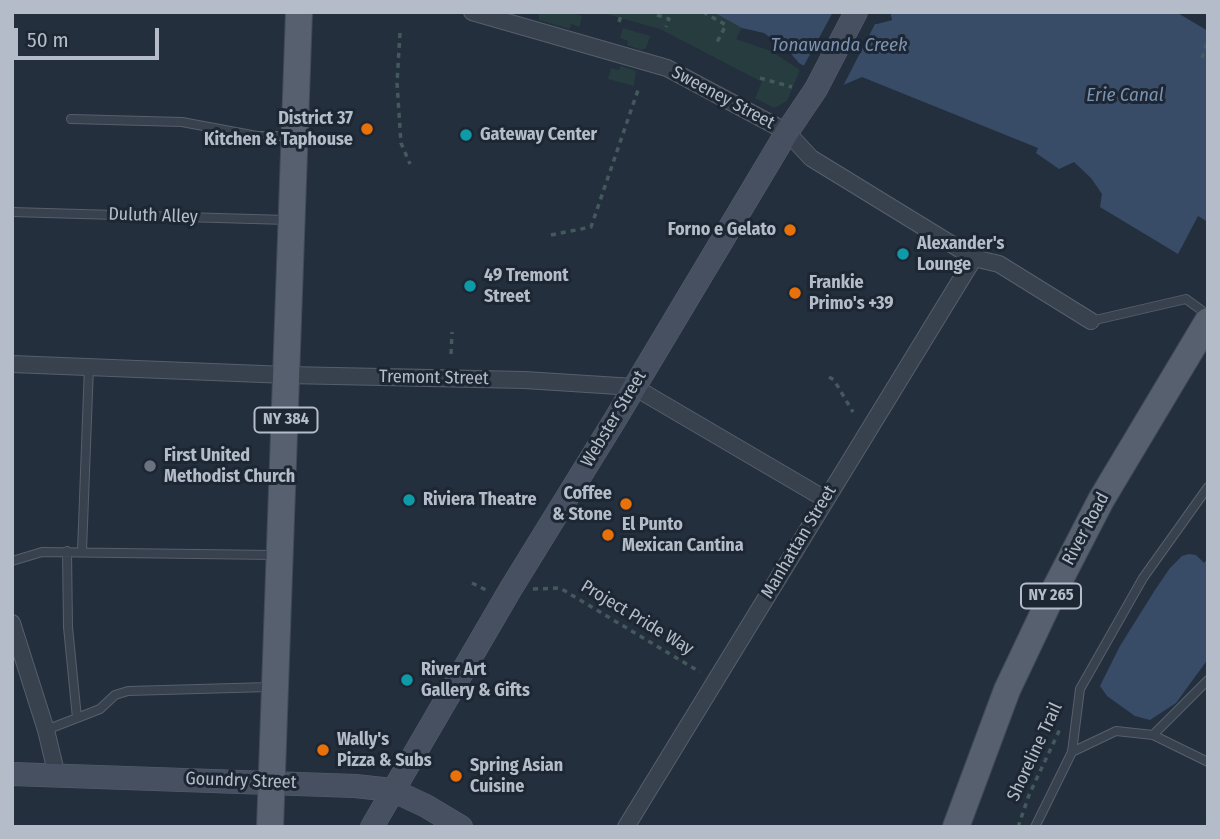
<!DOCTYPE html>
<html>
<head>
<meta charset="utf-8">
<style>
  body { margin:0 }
  #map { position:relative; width:1220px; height:839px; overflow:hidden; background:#242f3e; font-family:"Fira Sans Condensed",sans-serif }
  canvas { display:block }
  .frame { position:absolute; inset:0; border:14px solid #b4bcc9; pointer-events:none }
  .scale { position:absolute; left:14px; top:28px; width:145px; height:32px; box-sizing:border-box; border:4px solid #b4bcc9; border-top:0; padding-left:9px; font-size:21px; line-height:24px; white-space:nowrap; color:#b4bcc9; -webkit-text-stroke:5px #1d2633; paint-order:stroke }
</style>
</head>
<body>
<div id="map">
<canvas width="1220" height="839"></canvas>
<div class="frame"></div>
<div class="scale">50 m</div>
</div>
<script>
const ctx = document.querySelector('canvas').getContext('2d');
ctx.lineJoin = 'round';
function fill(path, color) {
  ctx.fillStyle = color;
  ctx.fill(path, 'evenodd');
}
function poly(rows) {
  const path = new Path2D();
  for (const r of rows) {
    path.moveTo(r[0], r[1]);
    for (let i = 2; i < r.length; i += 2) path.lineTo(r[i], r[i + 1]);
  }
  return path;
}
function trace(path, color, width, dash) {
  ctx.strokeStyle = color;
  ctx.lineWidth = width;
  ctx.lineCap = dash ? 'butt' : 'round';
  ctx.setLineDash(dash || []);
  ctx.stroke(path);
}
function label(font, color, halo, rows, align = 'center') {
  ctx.font = font + ' "Fira Sans Condensed",sans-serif';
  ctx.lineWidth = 6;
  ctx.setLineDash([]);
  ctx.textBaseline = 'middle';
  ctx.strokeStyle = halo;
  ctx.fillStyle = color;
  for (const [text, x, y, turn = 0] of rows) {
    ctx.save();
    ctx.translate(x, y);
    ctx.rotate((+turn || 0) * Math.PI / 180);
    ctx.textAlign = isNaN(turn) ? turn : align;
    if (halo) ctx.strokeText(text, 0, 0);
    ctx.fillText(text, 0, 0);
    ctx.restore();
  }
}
const green = poly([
  [539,12,568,12,582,16,579,27,571,24,570,29,539,20],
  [599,12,713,12,742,28,736,39,771,51,800,70,787,101,774,108,755,98,762,82,660,29],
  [623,28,650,36,646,48,642,50,627,45,628,41,620,38],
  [621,66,636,71,634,86,608,79,611,68,619,70]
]);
const water = poly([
  [713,12,854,12,877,24,892,20,890,12,1176,12,1208,31,1208,222,1198,216,1178,254,1100,207,1102,194,1091,178,1074,162,1059,169,1036,153,1038,148,862,77,841,86,799,63,788,50,764,33,742,28],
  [1189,554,1196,555,1204,563,1208,559,1208,659,1176,703,1150,720,1135,716,1107,696,1100,686,1120,646,1155,590,1170,568,1182,556]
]);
const pier = poly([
  [833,12,862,12,878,21,888,17,886,12,890,12,892,20,875,24,841,90,802,69]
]);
const path = poly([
  [703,12,726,25,716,44],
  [587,13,588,12],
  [657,15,669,19,666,27],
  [619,22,622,12],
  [400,33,397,83,401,143,410,164],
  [1202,58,1208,38],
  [760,78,792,87],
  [551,235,591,227,638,90],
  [451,354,452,332],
  [829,377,834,380,853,412],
  [472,583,486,590],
  [533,589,560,588,700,672],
  [1018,827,1029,795,1060,729]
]);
const lane = poly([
  [71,119,182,122,257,136,289,136],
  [12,212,287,220],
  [1091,321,1186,299,1208,315],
  [82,551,89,366],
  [12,561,42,552,274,555],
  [77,718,100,709,115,695,128,691,269,687],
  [46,730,77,718,68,627,67,551],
  [1153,735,1208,680],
  [1072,752,1116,731,1153,735,1208,762],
  [1035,827,1072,752,1080,689,1143,578,1208,487]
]);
const street = poly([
  [472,12,667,68,787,132,811,158,974,258,999,264,1091,321],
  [12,364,287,375,525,380,634,387,825,499],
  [12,623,46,730,57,776],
  [626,827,974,258]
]);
const secondary = poly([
  [12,774,355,786,392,790,426,806,461,827],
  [372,827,510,590,616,418,787,132,816,89,856,12]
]);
const primary = poly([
  [270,827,299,12],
  [956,827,1007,690,1053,593,1101,500,1208,321]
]);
const markers = [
  [367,129,7,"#e8710a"],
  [466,135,7,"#0f9aa8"],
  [790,230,7,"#e8710a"],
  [903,254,7,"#0f9aa8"],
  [470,286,7,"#0f9aa8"],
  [795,293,7,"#e8710a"],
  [150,466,7,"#6b7280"],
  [409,500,7,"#0f9aa8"],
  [626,504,7,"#e8710a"],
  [608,535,7,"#e8710a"],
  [407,680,7,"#0f9aa8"],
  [323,750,7,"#e8710a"],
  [456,776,7,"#e8710a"]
];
const shields = [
  [286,420,63],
  [1051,596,60]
];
const shieldNames = [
  ["NY 384",286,420],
  ["NY 265",1051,596]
];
const streetNames = [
  ["Sweeney Street",723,98,28],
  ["Duluth Alley",153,216,2],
  ["Tremont Street",434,378,1],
  ["Webster Street",614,419,-59],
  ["River Road",1086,529,-62],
  ["Manhattan Street",799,542,-59],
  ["Project Pride Way",637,618,31],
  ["Shoreline Trail",1035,752,-65],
  ["Goundry Street",241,781,2]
];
const poiNames = [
  ["District 37",353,119,"right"],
  ["Kitchen & Taphouse",353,140,"right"],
  ["Gateway Center",480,135],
  ["Forno e Gelato",776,230,"right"],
  ["Alexander's",917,244],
  ["Lounge",917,265],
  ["49 Tremont",484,276],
  ["Street",484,297],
  ["Frankie",809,283],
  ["Primo's +39",809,304],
  ["First United",164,456],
  ["Methodist Church",164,477],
  ["Coffee",612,494,"right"],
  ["& Stone",612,515,"right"],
  ["Riviera Theatre",423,500],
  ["El Punto",622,525],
  ["Mexican Cantina",622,546],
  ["River Art",421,670],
  ["Gallery & Gifts",421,691],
  ["Wally's",337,740],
  ["Pizza & Subs",337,761],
  ["Spring Asian",470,766],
  ["Cuisine",470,787]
];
const waterNames = [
  ["Tonawanda Creek",839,46],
  ["Erie Canal",1125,96]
];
fill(green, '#263c3f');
fill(water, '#394c67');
fill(pier, '#242f3e');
trace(lane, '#565f6c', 10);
trace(street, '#565f6c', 18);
trace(secondary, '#565f6c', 24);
trace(primary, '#414a57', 28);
trace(path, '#44595c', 3.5, [5, 5]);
trace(lane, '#38414e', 8);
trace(street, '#38414e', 16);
trace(secondary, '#465061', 23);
trace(primary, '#56606e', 26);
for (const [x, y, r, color] of markers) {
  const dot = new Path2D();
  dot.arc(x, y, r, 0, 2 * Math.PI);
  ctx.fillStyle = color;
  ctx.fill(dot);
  trace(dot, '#1d2633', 2.5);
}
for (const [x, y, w] of shields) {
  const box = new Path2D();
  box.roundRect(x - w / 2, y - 12.5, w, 25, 5);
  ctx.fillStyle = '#1d2633';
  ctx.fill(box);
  trace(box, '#b4bcc9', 2);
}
label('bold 16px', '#b4bcc9', null, shieldNames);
label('18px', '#b4bcc9', '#1d2633', streetNames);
label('bold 18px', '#b4bcc9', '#1d2633', poiNames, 'left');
label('italic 19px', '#7c92b1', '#1d2633', waterNames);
</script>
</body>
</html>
